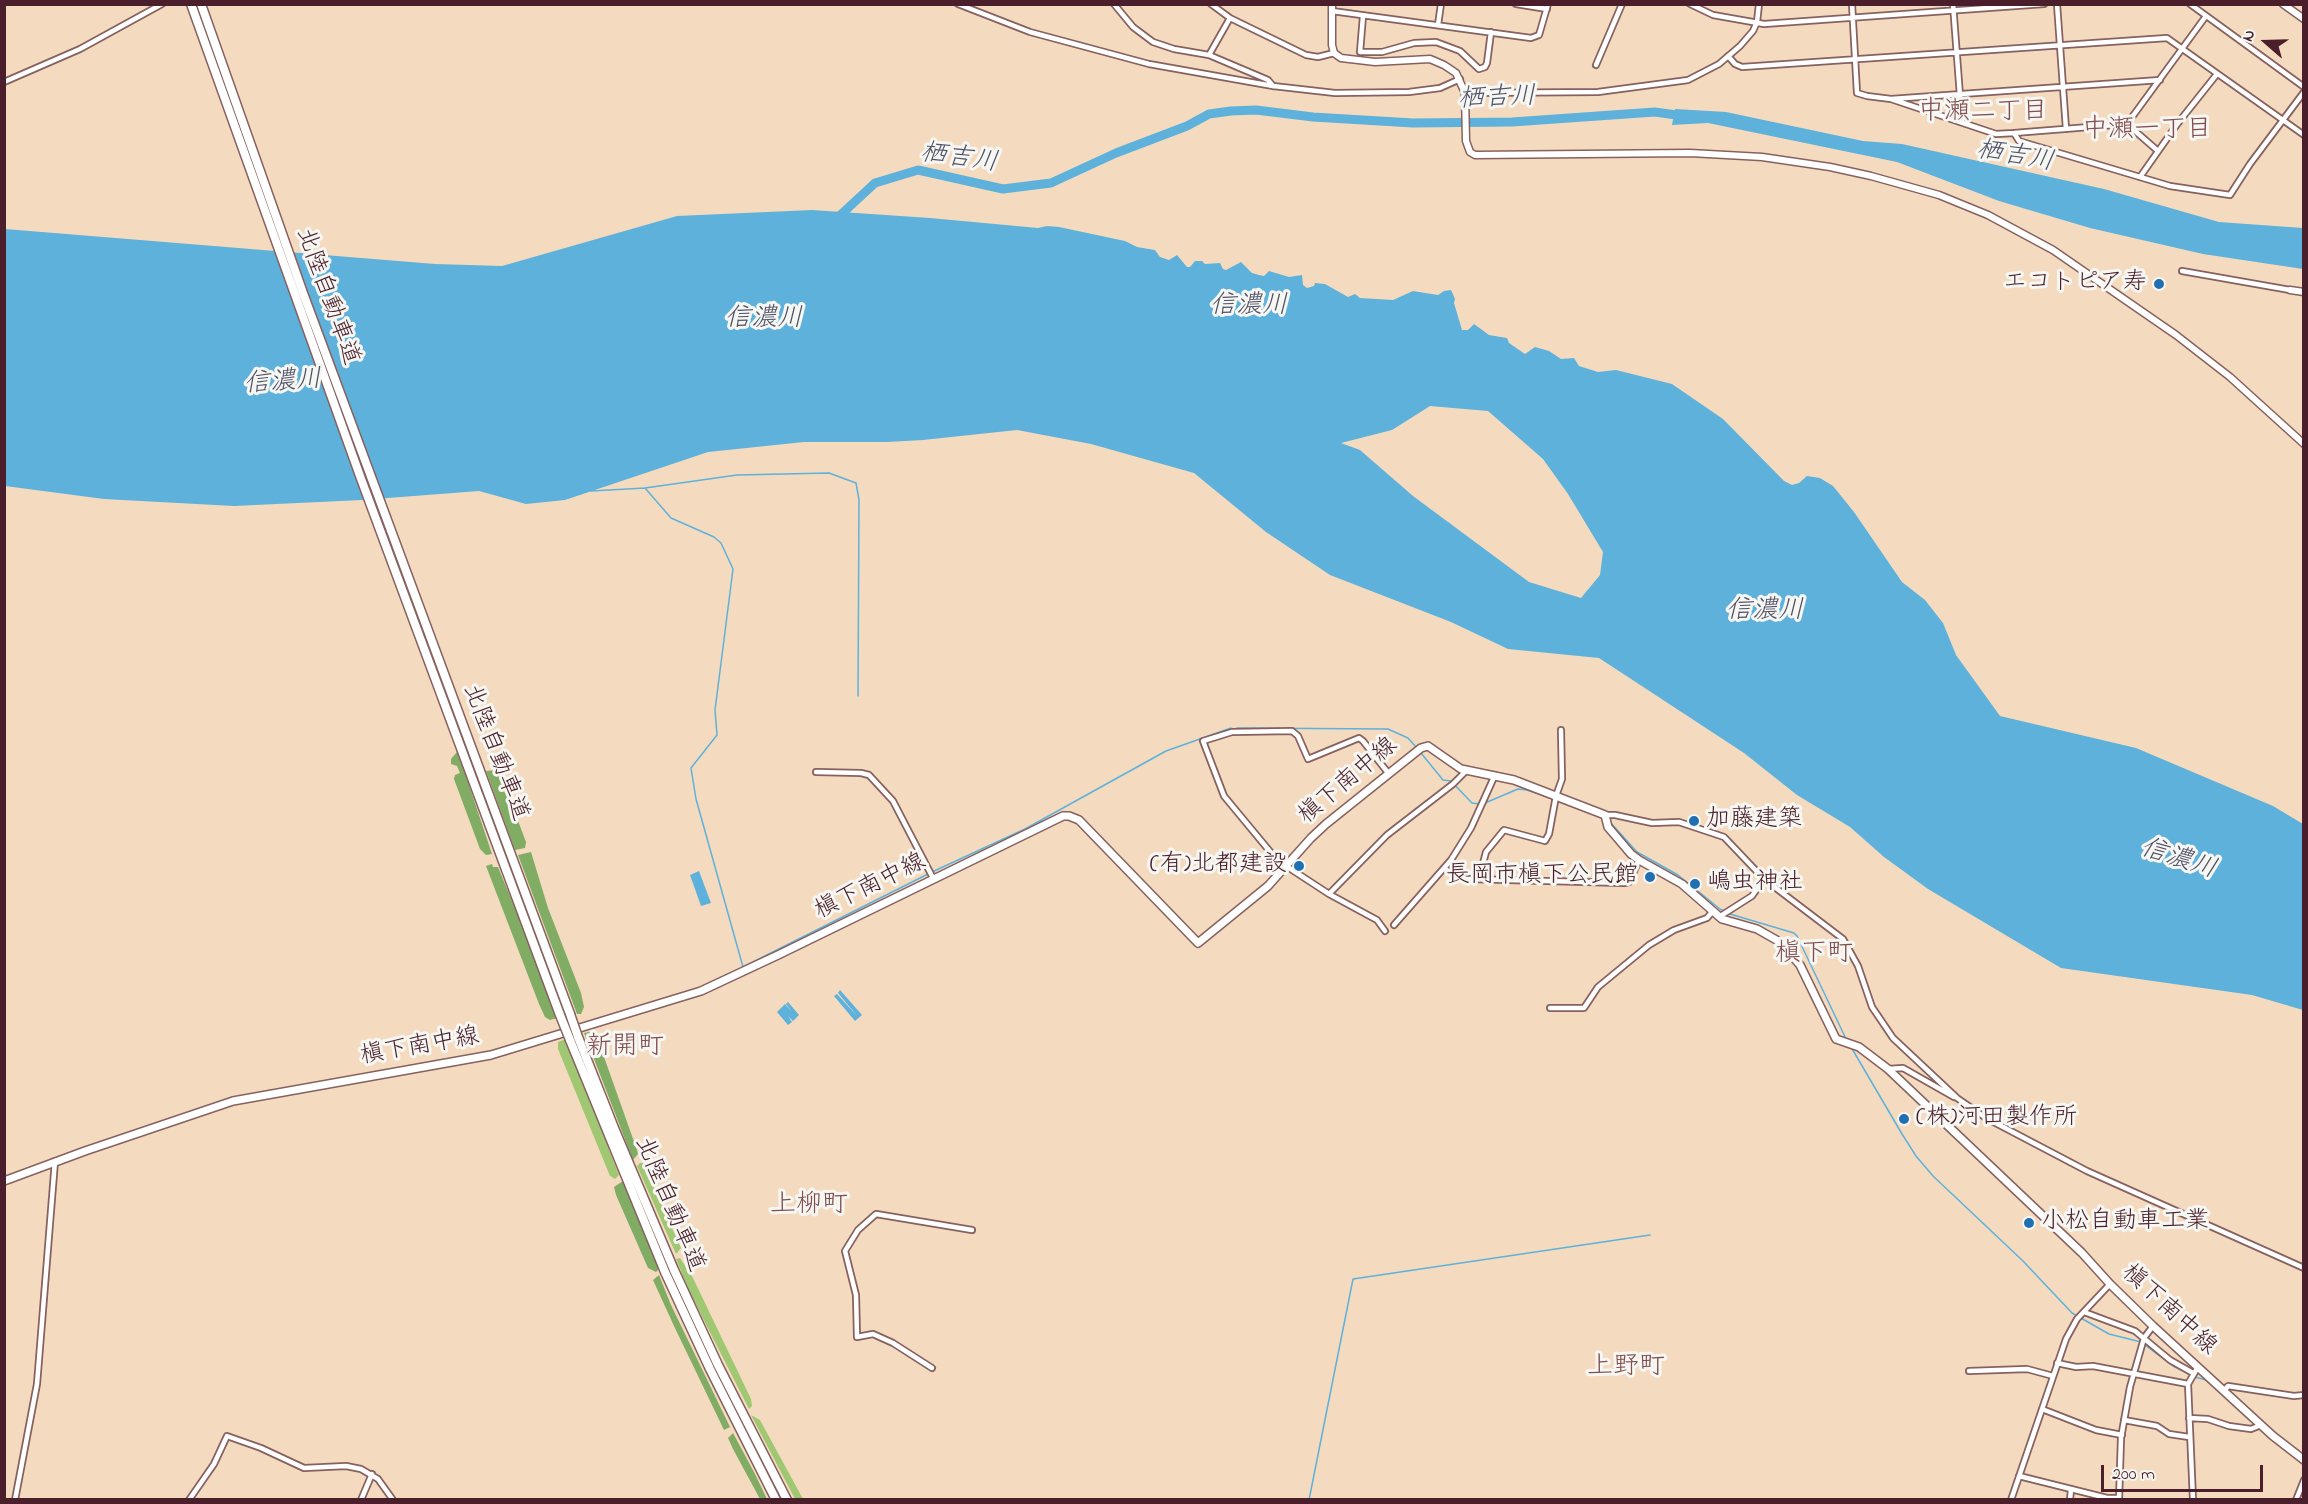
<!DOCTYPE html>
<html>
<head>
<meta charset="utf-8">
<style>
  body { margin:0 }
  #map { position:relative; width:2308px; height:1504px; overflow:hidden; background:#f4dbbf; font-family:"Indie Flower",sans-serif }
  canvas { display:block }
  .frame { position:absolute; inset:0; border:6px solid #4a1f2b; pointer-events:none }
  .north { position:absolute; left:2236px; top:12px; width:60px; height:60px; -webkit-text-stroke:4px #f6f6f2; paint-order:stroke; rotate:290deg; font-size:16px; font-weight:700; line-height:24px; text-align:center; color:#4a1f2b }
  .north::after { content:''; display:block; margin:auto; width:21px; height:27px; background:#4a1f2b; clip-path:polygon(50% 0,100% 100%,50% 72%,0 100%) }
  .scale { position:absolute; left:2101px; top:1465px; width:162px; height:27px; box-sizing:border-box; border:3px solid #4a1f2b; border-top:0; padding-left:8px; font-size:18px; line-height:21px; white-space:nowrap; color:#4a1f2b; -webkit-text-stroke:4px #f6f6f2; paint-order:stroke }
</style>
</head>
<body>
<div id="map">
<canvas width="2308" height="1504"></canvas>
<div class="frame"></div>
<div class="north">N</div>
<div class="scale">200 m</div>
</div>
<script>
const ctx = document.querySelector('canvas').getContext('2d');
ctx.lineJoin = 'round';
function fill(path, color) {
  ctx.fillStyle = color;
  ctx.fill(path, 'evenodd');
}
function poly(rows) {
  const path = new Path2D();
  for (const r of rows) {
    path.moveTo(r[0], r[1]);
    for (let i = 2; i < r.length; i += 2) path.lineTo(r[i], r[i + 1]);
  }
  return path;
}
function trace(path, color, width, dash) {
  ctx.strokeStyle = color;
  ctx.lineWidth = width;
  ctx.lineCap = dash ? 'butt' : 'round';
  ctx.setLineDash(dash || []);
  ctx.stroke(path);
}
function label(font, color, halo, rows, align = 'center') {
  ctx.font = font + ' "Indie Flower","Klee One",sans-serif';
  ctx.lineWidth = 6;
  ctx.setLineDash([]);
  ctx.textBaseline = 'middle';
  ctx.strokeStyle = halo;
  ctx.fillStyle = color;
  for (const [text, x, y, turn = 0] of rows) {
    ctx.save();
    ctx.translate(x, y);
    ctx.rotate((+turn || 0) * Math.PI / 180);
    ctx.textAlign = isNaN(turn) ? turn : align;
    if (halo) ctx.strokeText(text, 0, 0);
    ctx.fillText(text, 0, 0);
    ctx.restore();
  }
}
const green = poly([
  [566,1039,619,1175,615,1179,610,1176,558,1049,558,1042],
  [640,1163,643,1163,681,1248,676,1254,637,1166],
  [680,1258,693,1278,751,1399,752,1406,749,1409,689,1291,676,1259],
  [751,1415,760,1420,803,1499,795,1499]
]);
const forest = poly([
  [457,752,465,773,492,854,486,855,480,849,454,779,455,775,460,773,457,766,451,764,451,759],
  [497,770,500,773,526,842,525,848,515,850,486,771],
  [531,852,548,908,581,993,584,1007,581,1014,577,1014,518,855],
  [492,864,493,867,498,867,526,935,557,1018,550,1020,545,1017,539,1004,486,866],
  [589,1032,593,1033,598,1040,637,1150,638,1154,633,1160,584,1033],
  [623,1181,659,1269,656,1272,648,1268,616,1195,614,1187],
  [659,1275,671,1305,730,1427,724,1430,674,1326,653,1280],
  [733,1433,755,1474,767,1499,760,1499,733,1449,728,1438]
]);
const water = poly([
  [1675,109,1726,112,1863,141,1902,144,2104,189,2219,222,2303,228,2303,269,2203,254,2090,228,1999,201,1897,162,1708,123,1672,125],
  [812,210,930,218,1038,228,1047,226,1059,227,1125,241,1137,247,1155,250,1160,257,1169,260,1177,255,1187,267,1190,267,1195,261,1202,261,1205,264,1220,263,1223,269,1226,270,1241,262,1252,273,1259,275,1264,276,1269,271,1289,277,1302,275,1303,285,1307,288,1314,286,1315,283,1325,284,1348,297,1355,294,1360,298,1393,300,1413,291,1438,295,1444,291,1451,290,1455,299,1454,303,1462,330,1468,330,1474,324,1489,335,1507,338,1509,343,1525,354,1535,347,1549,351,1561,359,1574,358,1579,366,1598,372,1616,370,1672,384,1723,419,1784,481,1792,485,1799,483,1807,476,1820,478,1833,486,1854,512,1902,582,1925,600,1943,623,1956,655,2000,716,2136,748,2273,806,2303,824,2303,1010,2252,995,2061,968,1928,889,1884,857,1850,827,1797,795,1744,753,1599,658,1508,649,1451,622,1330,575,1266,532,1194,473,1091,444,1017,430,923,440,888,442,804,442,708,452,565,500,526,504,479,491,362,500,234,506,104,499,5,486,5,229,435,264,502,266,677,216],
  [1430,406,1488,411,1543,459,1568,494,1603,552,1600,575,1581,598,1529,582,1413,496,1360,450,1341,443,1392,430],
  [699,871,711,903,701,906,690,875],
  [840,990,862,1015,855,1021,834,996,837,994,858,1017,838,993],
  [788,1002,799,1015,793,1021,788,1016,792,1022,788,1025,777,1012,785,1004,792,1012,786,1004]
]);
const stream = poly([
  [645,488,737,475,829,473,856,483,859,500,858,696],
  [591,491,645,488,671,518,714,537,721,543,733,569,715,710,717,735,691,768,696,799,743,967,928,874],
  [1237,728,1388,729,1408,738,1416,747],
  [1421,753,1443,780,1451,781,1472,803,1480,804],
  [1557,801,1592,814],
  [1485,803,1518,789,1527,790,1553,799],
  [1610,822,1637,852,1678,875,1720,909,1730,914,1794,933,1797,936,1847,1041],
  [932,872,1025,829,1166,751,1231,728],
  [1851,1047,1902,1134,1916,1156,1933,1176,2023,1261,2072,1313,2109,1334,2141,1342],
  [2145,1345,2173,1366,2191,1375],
  [2195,1377,2206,1380],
  [1309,1500,1353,1279,1650,1235]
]);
const river = poly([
  [835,220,875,183,918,170,1003,189,1051,183,1116,153,1187,126,1209,114,1231,111,1256,110,1313,117,1413,123,1512,122,1655,112,1683,116]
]);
const minor = poly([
  [958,4,1030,32,1149,64,1273,86,1335,93,1409,92,1440,88,1460,79],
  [1114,4,1133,27,1153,42,1174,49,1209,55,1268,80,1273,86],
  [1211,4,1230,18,1306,55,1318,57,1334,53],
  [1516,4,1547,9],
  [1690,4,1713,15,1764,24,2044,4],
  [1852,4,1857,93,1867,96,1891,99,2160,80],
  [1953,4,1962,122],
  [2057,4,2066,129],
  [2190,4,2304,87],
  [1332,11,1531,38,1539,35,1548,4],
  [1363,16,1360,52,1382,52,1414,43,1436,42,1460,51,1479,69,1485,67,1487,63,1491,32],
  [1438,25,1441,4],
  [1209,55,1230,18],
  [1728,56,1735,64,1742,67,2167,38,2304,135],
  [1596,65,1622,4],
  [4,82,80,49,162,4],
  [1465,93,1598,92,1688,80,1719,64,1740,46,1753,31,1757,22,1759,4],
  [1891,99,1996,134,2014,133,2019,141,2170,186,2230,195,2250,164,2304,92],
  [2014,133,2127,124],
  [2158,151,2127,124,2206,16],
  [2140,177,2178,123,2217,74],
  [2182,271,2290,290],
  [816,772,861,773,869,775,893,801,933,878],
  [1605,815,1615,815,1652,823,1679,822,1724,837,1764,879,1843,939,1858,966,1872,1007,1893,1038,1957,1098,1986,1118,2087,1171,2304,1268],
  [1445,869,1462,879,1469,879,1624,883,1629,882,1639,860],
  [1479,879,1486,852,1504,830,1545,841,1549,834,1556,796,1562,779,1561,730],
  [1329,894,1387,835,1453,784,1467,770],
  [1719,917,1752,896,1764,879],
  [1394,925,1451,860,1471,828,1495,775],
  [1385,931,1377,920,1329,894,1277,860,1224,796,1203,741,1232,732,1292,731,1298,736,1308,759,1359,738,1363,741,1389,774],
  [1550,1008,1584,1008,1598,987,1649,945,1674,930,1707,918,1712,912],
  [1888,1069,1903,1068,1954,1097],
  [2084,1312,2135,1331,2170,1360,2193,1373],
  [2057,1363,2076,1367,2093,1366,2188,1384],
  [932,1368,893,1343,873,1334,857,1337,856,1295,845,1251,858,1230,876,1214,972,1230],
  [1969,1371,2027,1369,2053,1376],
  [2224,1391,2228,1386,2294,1396,2304,1395],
  [2042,1409,2096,1430,2122,1435],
  [2189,1418,2208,1419,2229,1426,2251,1429,2261,1425],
  [2124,1420,2157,1426,2169,1434,2189,1437],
  [2019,1476,2107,1498,2119,1498],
  [15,1500,37,1384,55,1161],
  [189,1500,214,1464,227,1436,261,1448,304,1468,346,1466,361,1469,378,1479,393,1500],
  [361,1500,372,1474],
  [2011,1500,2066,1339,2077,1319,2110,1284],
  [2070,1500,2071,1489],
  [2119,1500,2121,1438,2130,1387,2144,1338,2153,1326],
  [2193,1500,2188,1384,2198,1367],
  [2296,1500,2304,1480]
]);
const tertiary = poly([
  [1332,4,1332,45,1334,53,1341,58,1375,62,1430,59,1444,65,1456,73,1465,93,1466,141,1470,152,1475,155,1690,153,1762,157,1830,167,1871,176,1939,195,1988,215,2053,250,2176,335,2230,377,2304,444],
  [2283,4,2304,19],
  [2290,290,2304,292]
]);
const secondary = poly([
  [4,1181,85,1151,233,1101,491,1055,701,991,778,955,1063,816,1069,816,1079,820,1198,943,1268,886,1311,838,1326,824,1421,748,1428,746,1461,769,1514,780,1605,815,1608,827,1631,854,1639,860,1682,884,1722,919,1757,929,1780,942,1800,965,1836,1039,1859,1047,1888,1069,2082,1253,2110,1284,2153,1326,2273,1436,2304,1460]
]);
const motorway = poly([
  [191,4,360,476,560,1015],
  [201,4,303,293,570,1014],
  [578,1037,614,1128,674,1270,718,1365,787,1500],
  [570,1040,665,1272,710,1369,776,1500]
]);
const motorwayBridge = poly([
  [570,1014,578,1037],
  [560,1015,570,1040]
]);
const markers = [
  [2159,284,6,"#1f6fb2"],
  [1694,821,6,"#1f6fb2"],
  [1299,866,6,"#1f6fb2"],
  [1650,877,6,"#1f6fb2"],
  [1695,884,6,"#1f6fb2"],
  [1904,1119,6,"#1f6fb2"],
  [2029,1223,6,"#1f6fb2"]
];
const poiNames = [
  ["エコトピア寿",2147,284,"right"],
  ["加藤建築",1706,821],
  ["(有)北都建設",1287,866,"right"],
  ["長岡市槇下公民館",1638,877,"right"],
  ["嶋虫神社",1707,884],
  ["(株)河田製作所",1916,1119],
  ["小松自動車工業",2041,1223]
];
const streetNames = [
  ["北陸自動車道",326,297,70],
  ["北陸自動車道",494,753,69],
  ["槇下南中線",1349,782,-40],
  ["槇下南中線",871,888,-26],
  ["槇下南中線",420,1048,-10],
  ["北陸自動車道",668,1205,67],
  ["槇下南中線",2168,1311,43]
];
const waterNames = [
  ["栖吉川",1497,100,-2],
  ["栖吉川",2015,158,10],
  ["栖吉川",959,160,8],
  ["信濃川",1249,308],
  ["信濃川",764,321],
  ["信濃川",283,384,-4],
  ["信濃川",1765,613],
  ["信濃川",2178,861,18]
];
const neighbourhoodNames = [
  ["中瀬二丁目",1983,114],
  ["中瀬一丁目",2147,132],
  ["槇下町",1814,956],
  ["新開町",625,1049],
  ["上柳町",809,1207],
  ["上野町",1626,1369]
];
fill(green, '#a0c772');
fill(forest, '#80ac64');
fill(water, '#5eb1da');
trace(stream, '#5eb1da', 1.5);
trace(river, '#5eb1da', 9);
trace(minor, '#86615f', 8);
trace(tertiary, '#86615f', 9);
trace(secondary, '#86615f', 10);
trace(motorway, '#86615f', 11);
trace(minor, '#fff', 4.5);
trace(tertiary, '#fff', 6);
trace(secondary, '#fff', 7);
trace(motorway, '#fff', 8);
trace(motorwayBridge, '#86615f', 11, []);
trace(motorwayBridge, '#fff', 8);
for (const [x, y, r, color] of markers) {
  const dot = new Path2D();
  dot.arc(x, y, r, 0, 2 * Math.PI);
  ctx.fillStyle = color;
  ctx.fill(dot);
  trace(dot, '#f6f6f2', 2);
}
label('24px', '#4a1f2b', '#f6f6f2', poiNames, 'left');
label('24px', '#4a1f2b', '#f6f6f2', streetNames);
label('italic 26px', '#515268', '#f6f6f2', waterNames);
label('26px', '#824e4e', '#f6f6f2', neighbourhoodNames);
</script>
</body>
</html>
